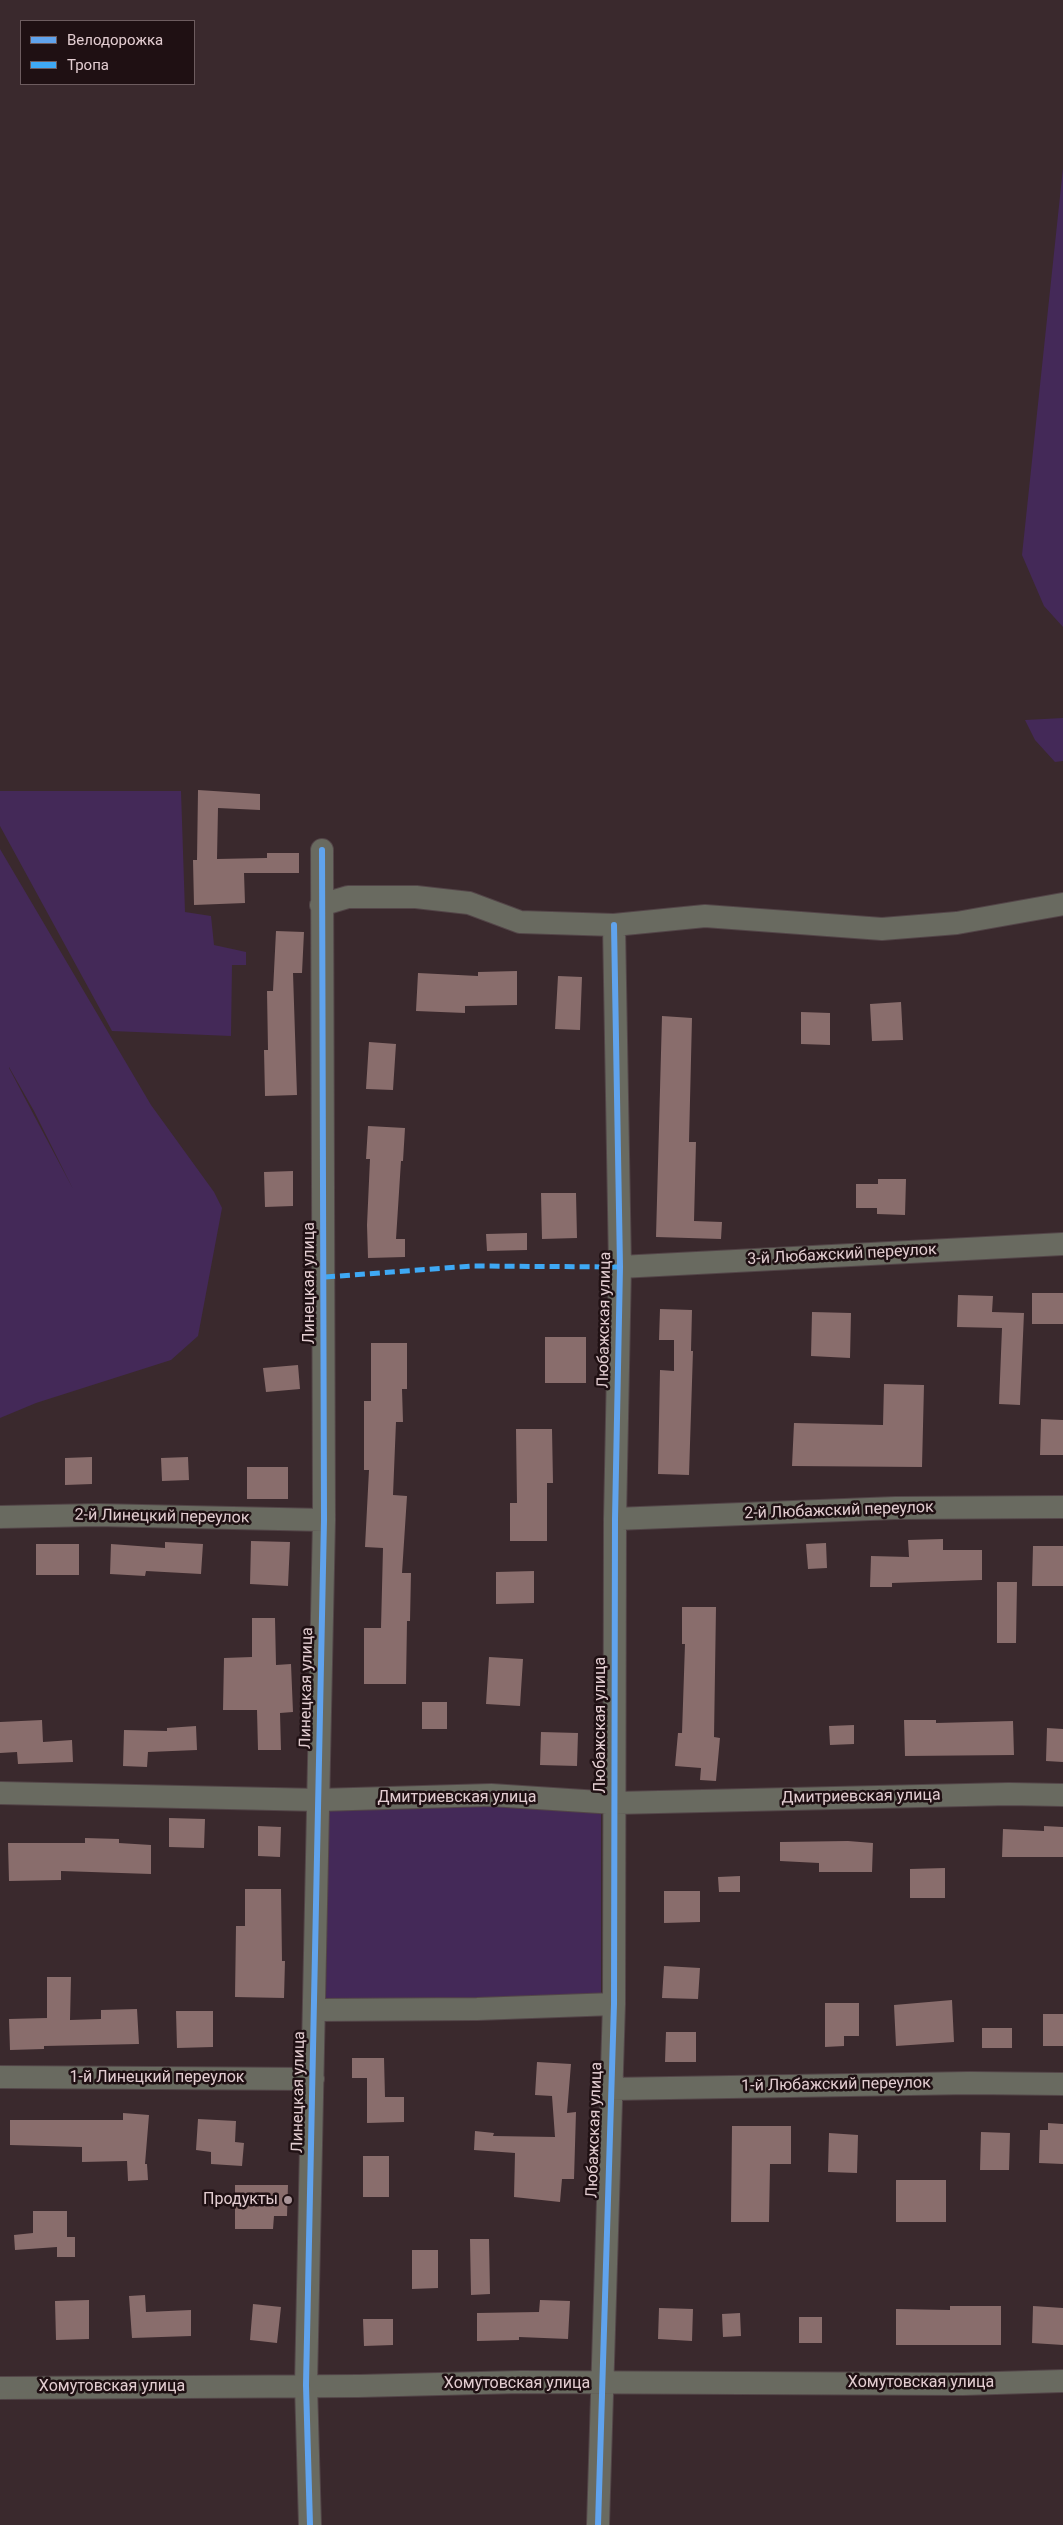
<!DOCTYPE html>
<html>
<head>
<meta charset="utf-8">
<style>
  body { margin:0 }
  #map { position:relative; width:1063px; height:2525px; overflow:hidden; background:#3a292d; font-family:Roboto,sans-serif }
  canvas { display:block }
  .legend { position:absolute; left:20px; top:20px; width:175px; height:65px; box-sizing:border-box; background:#1f1013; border:1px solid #6d5c5f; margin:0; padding:6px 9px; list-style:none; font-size:15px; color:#e3cdd1 }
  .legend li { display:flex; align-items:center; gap:10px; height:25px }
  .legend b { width:25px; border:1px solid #6d5c5f }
</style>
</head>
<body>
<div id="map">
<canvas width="1063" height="2525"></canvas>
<ul class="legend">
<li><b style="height:6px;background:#60a3ed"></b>Велодорожка</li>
<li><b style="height:6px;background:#3fa9f5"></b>Тропа</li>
</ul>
</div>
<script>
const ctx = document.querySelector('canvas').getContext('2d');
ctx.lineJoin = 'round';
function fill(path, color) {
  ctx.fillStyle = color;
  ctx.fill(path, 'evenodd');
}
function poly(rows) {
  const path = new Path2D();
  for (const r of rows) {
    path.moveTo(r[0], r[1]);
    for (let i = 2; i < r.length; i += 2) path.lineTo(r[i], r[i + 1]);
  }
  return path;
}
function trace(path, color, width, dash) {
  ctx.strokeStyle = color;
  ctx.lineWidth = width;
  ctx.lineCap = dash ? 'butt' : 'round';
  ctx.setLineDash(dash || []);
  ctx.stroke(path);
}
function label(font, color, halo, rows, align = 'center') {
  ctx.font = font + ' Roboto,sans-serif';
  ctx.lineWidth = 5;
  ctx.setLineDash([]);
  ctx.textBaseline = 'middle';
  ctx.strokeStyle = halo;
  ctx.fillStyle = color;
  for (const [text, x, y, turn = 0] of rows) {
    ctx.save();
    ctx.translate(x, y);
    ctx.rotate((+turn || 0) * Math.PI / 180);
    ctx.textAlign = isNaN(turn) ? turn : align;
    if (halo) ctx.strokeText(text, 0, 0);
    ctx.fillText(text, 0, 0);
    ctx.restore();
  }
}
const green = poly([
  [1063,168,1063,627,1044,606,1022,555],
  [1063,718,1063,761,1055,762,1035,740,1025,720],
  [0,791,181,791,185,912,211,916,214,945,246,952,246,965,232,965,231,1036,112,1031,0,826],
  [0,849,151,1105,214,1192,222,1208,198,1336,171,1360,36,1403,0,1418],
  [9,1067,34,1111,73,1189,9,1068],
  [498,1806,601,1811,601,1997,332,2008,326,1999,328,1810]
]);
const building = poly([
  [198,790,260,794,260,810,218,808,217,859,267,858,267,853,299,853,299,873,244,873,245,903,194,905,193,860,197,860],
  [276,931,304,932,302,973,293,973,297,1095,265,1096,264,1050,268,1050,267,991,273,991],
  [517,971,517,1005,465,1006,465,1013,416,1011,418,973,478,976,478,972],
  [558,976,582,977,580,1030,555,1029],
  [901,1002,903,1040,872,1041,870,1004],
  [801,1012,830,1013,830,1045,801,1044],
  [662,1016,692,1018,689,1142,696,1142,694,1221,722,1222,721,1239,656,1237],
  [369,1042,396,1044,393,1090,366,1089],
  [368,1126,405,1128,403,1161,401,1161,396,1239,405,1239,405,1257,368,1258,367,1225,370,1159,366,1159],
  [293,1171,293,1206,265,1207,264,1172],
  [878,1179,906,1179,905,1215,877,1214,877,1208,856,1208,856,1184,878,1184],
  [541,1193,576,1193,577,1238,542,1239],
  [527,1233,527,1250,487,1251,486,1234],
  [1032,1293,1063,1293,1063,1324,1032,1324],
  [958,1295,993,1296,992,1312,1024,1313,1020,1405,999,1404,1002,1328,957,1327],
  [660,1309,692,1310,691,1351,693,1351,689,1475,658,1474,660,1370,674,1371,674,1340,659,1340],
  [812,1312,851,1313,850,1358,811,1356],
  [545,1337,586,1337,586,1383,545,1383],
  [371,1343,407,1343,407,1389,402,1389,403,1422,396,1422,393,1495,407,1496,402,1573,411,1573,410,1621,407,1621,406,1684,364,1684,364,1628,381,1628,383,1548,365,1547,369,1470,364,1470,364,1401,371,1401],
  [298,1365,300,1389,266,1392,263,1368],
  [884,1384,924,1385,922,1467,792,1466,794,1423,883,1425],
  [1041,1419,1063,1420,1063,1455,1040,1455],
  [516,1429,552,1429,553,1483,547,1483,547,1541,510,1541,510,1503,517,1503],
  [92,1457,92,1484,65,1485,65,1458],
  [188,1457,189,1480,162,1481,161,1458],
  [247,1467,288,1467,288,1499,247,1499],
  [943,1539,943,1550,982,1550,982,1580,892,1583,892,1587,870,1587,871,1556,909,1557,908,1540],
  [251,1541,290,1542,288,1586,250,1584],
  [165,1542,203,1544,201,1574,146,1571,145,1576,110,1574,111,1544,165,1548],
  [826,1543,827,1568,808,1569,806,1544],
  [36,1544,79,1544,79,1575,36,1575],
  [1033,1546,1063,1546,1063,1586,1032,1586],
  [534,1571,534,1603,496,1604,496,1572],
  [997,1582,1017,1582,1016,1643,997,1643],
  [682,1607,716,1607,714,1737,720,1738,716,1781,700,1780,701,1768,675,1766,678,1733,682,1733,685,1644,682,1644],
  [252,1618,275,1618,276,1665,291,1664,293,1712,280,1713,281,1750,258,1750,257,1710,223,1710,224,1658,252,1657],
  [489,1657,523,1659,520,1706,486,1704],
  [422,1702,447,1702,447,1729,422,1729],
  [42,1720,43,1742,72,1740,73,1762,18,1764,17,1752,0,1753,0,1722],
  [904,1720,936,1720,936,1723,1013,1721,1014,1755,905,1756],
  [854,1725,854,1744,830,1745,829,1726],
  [196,1726,197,1750,148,1752,147,1767,123,1766,124,1730,167,1731,167,1728],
  [1047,1728,1063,1729,1063,1762,1046,1761],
  [541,1732,578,1733,577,1766,540,1765],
  [169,1818,205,1819,204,1848,169,1847],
  [258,1826,281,1827,280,1857,258,1856],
  [1044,1826,1063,1827,1063,1857,1002,1857,1003,1829,1044,1831],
  [85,1838,119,1839,119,1843,151,1845,151,1874,61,1871,61,1880,9,1881,8,1843,85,1843],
  [848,1841,873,1843,872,1872,819,1872,819,1863,780,1861,780,1842],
  [945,1868,945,1898,910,1898,910,1869],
  [740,1876,740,1892,719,1892,718,1877],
  [245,1889,281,1889,282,1961,285,1961,284,1998,235,1997,236,1926,245,1926],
  [664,1891,700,1891,700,1922,664,1923],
  [664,1966,700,1968,698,1999,662,1998],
  [47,1977,71,1977,70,2020,101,2019,101,2010,137,2009,139,2044,44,2046,44,2049,10,2050,9,2019,47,2018],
  [952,2000,954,2042,896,2046,894,2005],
  [825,2003,859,2003,859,2036,844,2036,844,2046,825,2047],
  [176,2011,213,2011,213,2047,177,2048],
  [1043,2014,1063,2014,1063,2046,1043,2046],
  [982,2028,1012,2028,1012,2048,982,2048],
  [666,2032,696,2032,696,2062,665,2062],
  [352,2058,384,2058,385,2097,404,2097,404,2122,367,2123,367,2078,352,2078],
  [537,2062,571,2064,567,2113,576,2112,574,2179,562,2179,560,2202,514,2197,515,2153,474,2150,475,2131,494,2133,493,2136,555,2137,552,2096,535,2095],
  [123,2113,149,2115,145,2164,147,2164,148,2180,128,2181,127,2161,82,2162,82,2147,10,2145,10,2120,123,2120],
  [198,2119,236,2121,235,2142,244,2143,242,2166,211,2164,211,2152,196,2150],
  [1048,2123,1063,2124,1063,2164,1039,2163,1040,2130,1048,2130],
  [732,2126,791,2126,791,2164,770,2164,769,2222,731,2222],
  [981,2132,1010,2133,1009,2170,980,2170],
  [829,2133,858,2135,857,2173,828,2172],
  [363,2156,389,2156,389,2197,363,2197],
  [896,2180,946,2180,946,2222,896,2222],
  [235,2185,288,2185,287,2216,274,2216,273,2229,235,2229],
  [33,2211,67,2211,67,2237,75,2237,75,2257,57,2257,57,2247,15,2250,14,2235,33,2233],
  [470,2239,489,2239,490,2294,471,2295],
  [412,2250,438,2250,438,2288,412,2289],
  [145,2295,146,2312,191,2310,191,2336,132,2338,129,2296],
  [89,2300,89,2339,56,2340,55,2301],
  [540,2300,570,2301,568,2339,519,2337,519,2340,477,2341,477,2313,539,2312],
  [253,2304,281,2307,277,2343,250,2340],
  [950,2306,1001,2306,1001,2345,896,2345,896,2309,950,2310],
  [1033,2306,1063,2308,1063,2345,1032,2343],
  [659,2308,693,2309,692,2341,658,2339],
  [740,2313,741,2336,723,2337,722,2314],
  [799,2317,822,2317,822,2343,799,2343],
  [363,2319,393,2319,393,2345,364,2346]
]);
const minor = poly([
  [321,905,348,897,416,897,469,903,520,922,614,925,705,916,882,929,957,923,1063,904],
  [620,1267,1063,1244],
  [0,1517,97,1515,324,1520],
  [615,1519,895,1508,1063,1507],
  [0,1793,319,1800,491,1795,615,1803,1009,1794,1063,1795],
  [315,2010,477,2009,614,2004],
  [0,2077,313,2079],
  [610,2089,970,2083,1063,2084],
  [0,2388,359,2386,521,2382,963,2384,1063,2381],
  [310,2525,306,2385,324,1520,322,850],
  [598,2525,614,2004,615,1519,620,1267,614,925]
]);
const quiet = poly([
  [325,1277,473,1266,620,1267]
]);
const cycleway = poly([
  [310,2525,306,2385,324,1520,322,850],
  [598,2525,614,2004,615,1519,620,1267,614,925]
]);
const markers = [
  [288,2200,5,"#a89498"]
];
const streetNames = [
  ["3-й Любажский переулок",842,1255,-3],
  ["Линецкая улица",310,1283,-90],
  ["Любажская улица",605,1320,-89],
  ["2-й Любажский переулок",839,1511,-2],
  ["2-й Линецкий переулок",162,1517,1],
  ["Линецкая улица",307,1688,-89],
  ["Любажская улица",601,1725,-90],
  ["Дмитриевская улица",861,1797,-1],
  ["Дмитриевская улица",457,1798],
  ["1-й Линецкий переулок",157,2078],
  ["1-й Любажский переулок",836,2085,-1],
  ["Линецкая улица",299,2092,-89],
  ["Любажская улица",595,2130,-88],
  ["Хомутовская улица",921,2383],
  ["Хомутовская улица",517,2384],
  ["Хомутовская улица",112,2387]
];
const poiNames = [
  ["Продукты",278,2200]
];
fill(green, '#442958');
fill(building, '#896d6c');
trace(minor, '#534548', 24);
trace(minor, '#696a60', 22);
trace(quiet, '#3fa9f5', 5, [10, 5]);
trace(cycleway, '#60a3ed', 6);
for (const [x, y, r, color] of markers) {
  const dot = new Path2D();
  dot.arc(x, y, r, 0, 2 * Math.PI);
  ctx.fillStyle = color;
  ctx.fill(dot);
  trace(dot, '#1f1013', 2);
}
label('16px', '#e3cdd1', '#1f1013', streetNames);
label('16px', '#e3cdd1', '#1f1013', poiNames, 'right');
</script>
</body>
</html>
